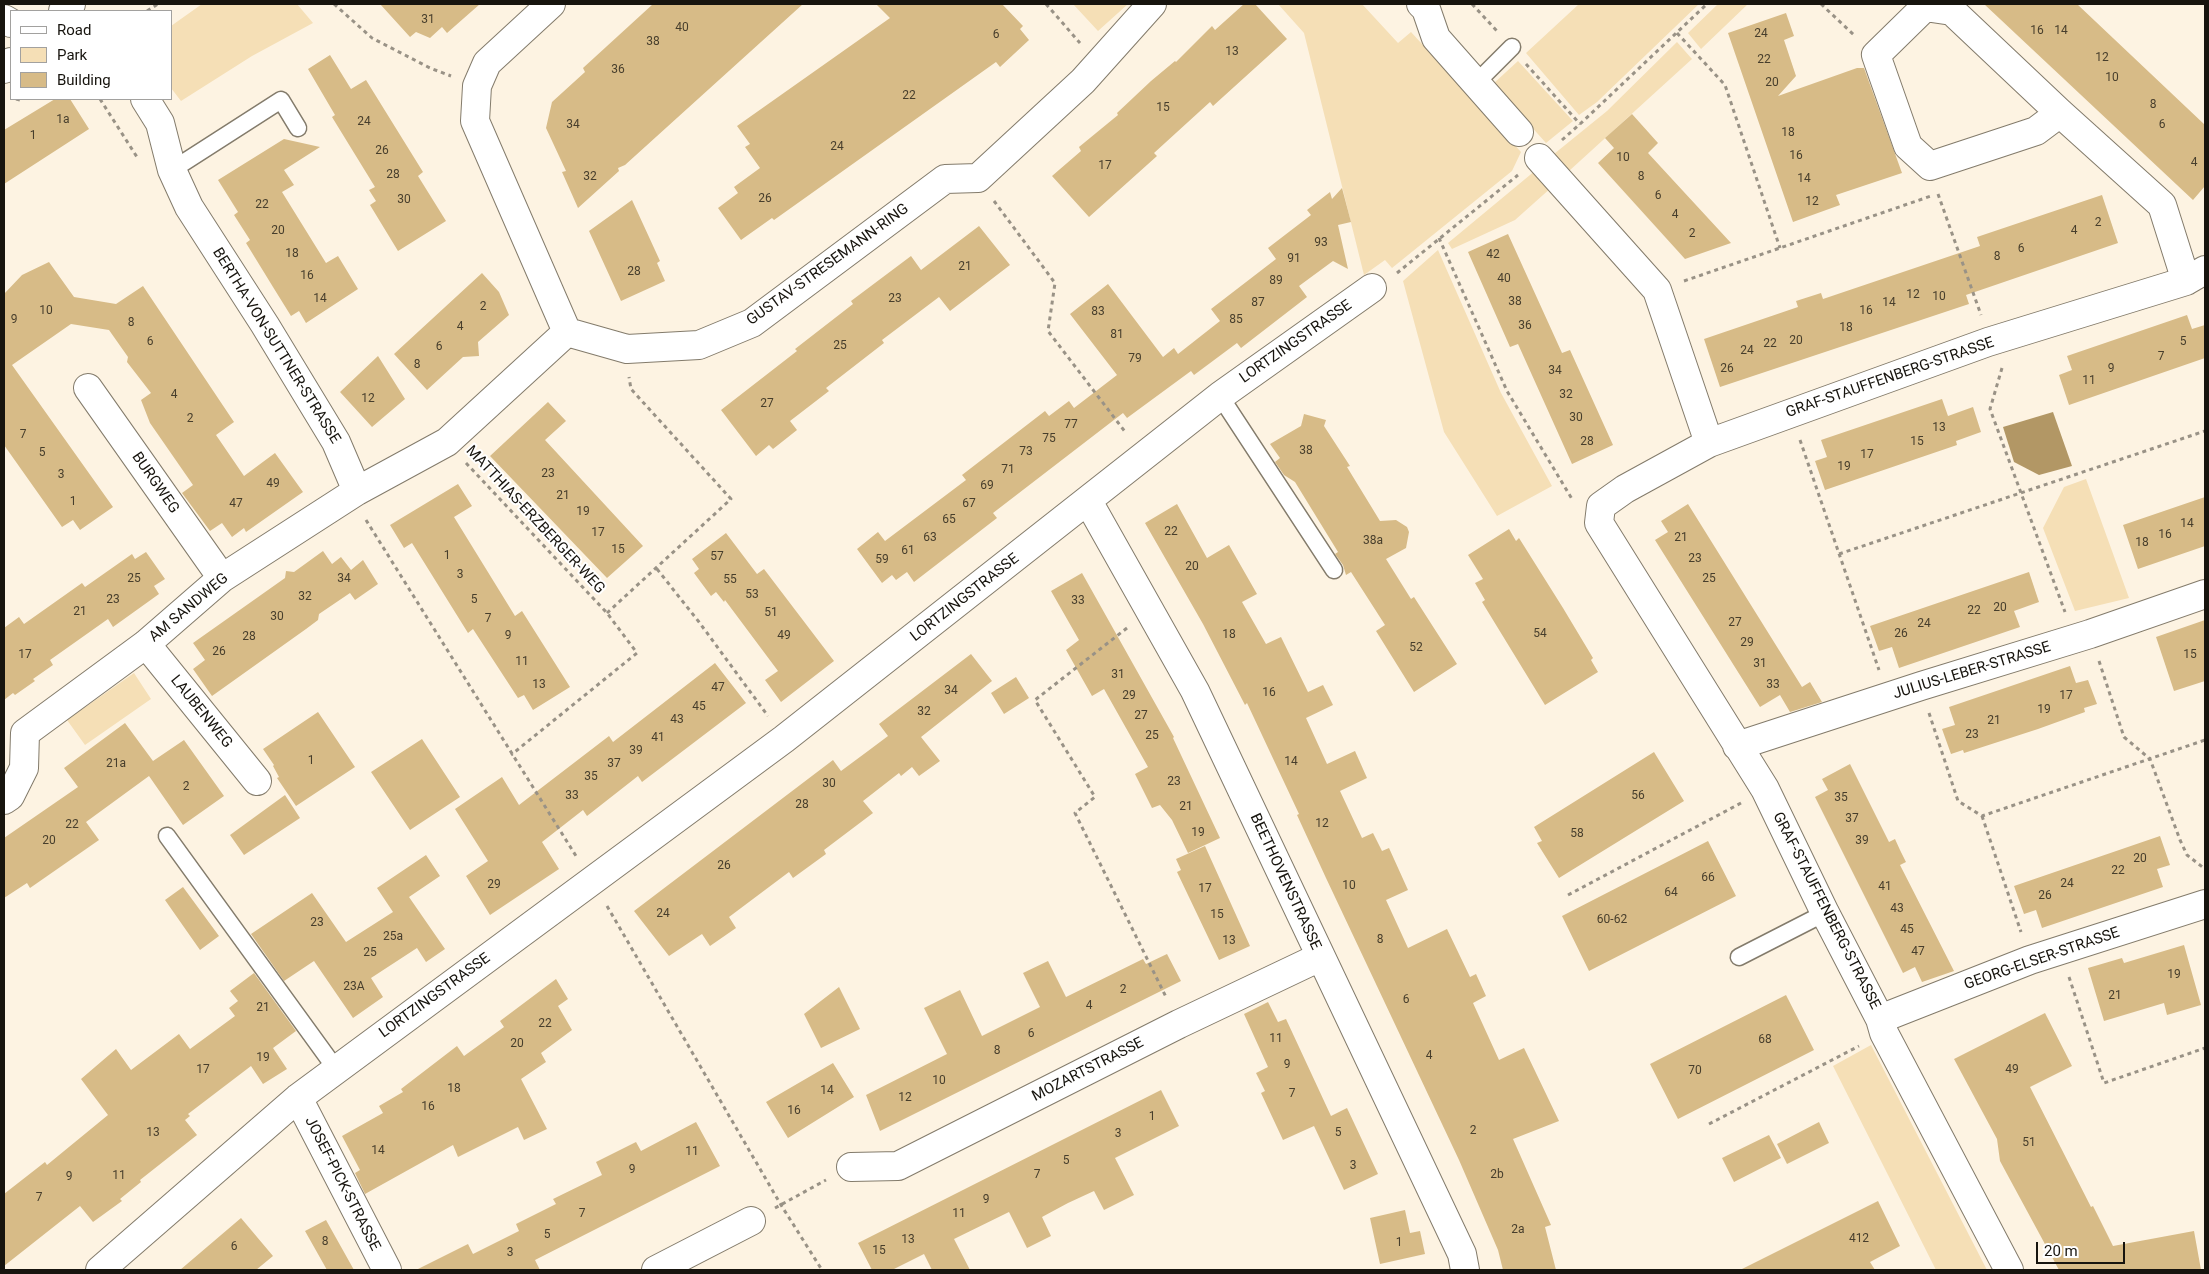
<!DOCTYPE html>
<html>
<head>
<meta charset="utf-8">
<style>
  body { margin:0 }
  #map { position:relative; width:2209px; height:1274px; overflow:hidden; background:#fdf3e2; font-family:Roboto,sans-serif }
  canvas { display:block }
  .frame { position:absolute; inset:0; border:5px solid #17140e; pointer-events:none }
  .legend { position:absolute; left:10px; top:10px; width:162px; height:90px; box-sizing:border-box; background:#fff; border:1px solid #a2a19f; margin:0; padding:6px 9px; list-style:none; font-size:15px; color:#17140e }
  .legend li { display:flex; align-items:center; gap:10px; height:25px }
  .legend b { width:25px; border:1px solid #a2a19f }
  .scale { position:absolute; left:2036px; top:1242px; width:89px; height:22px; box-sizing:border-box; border:2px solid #17140e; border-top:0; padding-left:6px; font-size:15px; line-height:18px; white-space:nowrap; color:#17140e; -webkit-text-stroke:4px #fff; paint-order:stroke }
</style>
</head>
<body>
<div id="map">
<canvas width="2209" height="1274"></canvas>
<div class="frame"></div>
<ul class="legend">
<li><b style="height:6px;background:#fff"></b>Road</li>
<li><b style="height:14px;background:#f5dfb6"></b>Park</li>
<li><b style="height:14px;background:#d7bb87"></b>Building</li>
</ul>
<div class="scale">20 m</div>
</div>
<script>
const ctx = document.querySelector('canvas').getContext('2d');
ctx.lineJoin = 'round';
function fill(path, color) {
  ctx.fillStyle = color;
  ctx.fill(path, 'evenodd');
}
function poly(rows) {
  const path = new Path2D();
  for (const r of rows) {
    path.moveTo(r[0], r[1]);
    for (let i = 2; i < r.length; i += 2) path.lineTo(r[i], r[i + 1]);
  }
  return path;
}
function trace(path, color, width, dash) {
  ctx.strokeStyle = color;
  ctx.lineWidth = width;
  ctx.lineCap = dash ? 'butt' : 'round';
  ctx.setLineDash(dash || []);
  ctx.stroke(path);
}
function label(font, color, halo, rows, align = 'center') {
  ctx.font = font + ' Roboto,sans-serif';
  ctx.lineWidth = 4;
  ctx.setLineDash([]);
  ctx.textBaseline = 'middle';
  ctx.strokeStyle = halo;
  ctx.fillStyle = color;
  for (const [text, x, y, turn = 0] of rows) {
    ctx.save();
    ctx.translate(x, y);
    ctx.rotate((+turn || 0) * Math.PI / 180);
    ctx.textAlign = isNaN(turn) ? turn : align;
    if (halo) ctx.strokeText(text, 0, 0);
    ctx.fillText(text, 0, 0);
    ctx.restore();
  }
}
const green = poly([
  [202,4,297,4,313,23,252,56,181,101,171,88,171,26],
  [1073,4,1128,4,1098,31],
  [1278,4,1362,4,1398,43,1411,32,1521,152,1512,171,1392,268,1385,260,1364,275,1304,33],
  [1579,4,1699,4,1597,102,1579,115,1526,53],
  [1718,4,1748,4,1701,49,1688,33],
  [1677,42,1692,59,1569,171,1554,154,1607,111],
  [1518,61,1573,121,1546,143,1493,84],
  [1536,170,1552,187,1515,220,1452,249,1448,243],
  [1438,250,1501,393,1552,486,1497,516,1444,432,1403,281],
  [2086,479,2129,598,2075,611,2043,528,2064,487],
  [134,673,151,699,85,745,67,720],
  [1871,1045,1987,1270,1936,1270,1833,1066]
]);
const water = poly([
  [2053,412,2072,466,2039,475,2014,462,2003,427]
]);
const building = poly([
  [380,4,480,4,447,33,442,27,430,38,416,32,410,37],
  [653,4,803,4,625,165,618,168,619,171,578,208,562,172,566,171,546,128,552,102,585,72,583,68],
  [876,4,1002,4,1023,26,1020,29,1029,40,1000,67,996,62,774,220,772,218,741,240,718,208,738,193,734,187,760,168,745,147,750,144,737,126,890,18],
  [1244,4,1255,4,1287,39,1213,106,1210,102,1154,153,1157,156,1089,217,1052,176,1081,151,1079,147,1118,115,1117,113,1151,81,1175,61,1176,62,1212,26,1215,30],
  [1984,4,2077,4,2205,125,2205,186,2193,200],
  [1786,13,1794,36,1784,40,1796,76,1778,96,1857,68,1864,68,1902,173,1836,195,1840,205,1793,222,1728,33],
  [330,55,351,89,366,80,423,172,418,176,446,221,398,251,370,205,376,201,369,190,375,187,332,117,335,115,308,69],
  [55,99,70,99,89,129,4,184,4,130],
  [1632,114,1658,143,1648,153,1731,243,1685,259,1598,163,1614,148,1605,138],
  [284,139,320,147,284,170,294,185,282,192,326,263,338,256,358,289,306,323,299,311,291,316,273,287,246,243,250,240,234,215,238,212,218,180],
  [1342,188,1351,222,1338,225,1348,269,1333,261,1299,286,1307,297,1241,348,1237,343,1194,375,1191,371,1127,418,1123,413,993,513,997,518,914,582,907,572,896,580,892,575,882,583,857,549,878,532,885,541,966,480,962,475,1045,411,1049,416,1069,401,1074,408,1117,375,1070,314,1108,284,1163,357,1174,348,1178,354,1220,321,1211,309,1276,259,1268,248,1311,215,1307,210,1330,192,1332,199],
  [2102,195,2118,243,1966,295,1969,304,1720,387,1704,339,1798,307,1796,301,1821,293,1823,299,1980,246,1977,237],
  [632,200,660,261,657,263,665,281,621,301,589,231],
  [979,226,1010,265,950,311,939,297,882,340,884,343,826,388,829,391,790,421,797,430,773,449,769,445,756,456,721,410,797,351,795,349,853,304,851,301,911,256,921,270],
  [1508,234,1562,353,1570,350,1613,445,1572,464,1518,344,1510,347,1468,252],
  [49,262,74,297,116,304,143,286,234,422,216,435,244,476,275,453,303,492,246,532,244,528,232,537,222,523,210,531,182,493,193,485,150,423,141,400,151,393,127,362,128,357,109,330,71,324,12,365,113,507,80,530,73,520,62,527,4,445,4,294,22,275],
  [482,273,499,292,509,315,478,342,479,356,463,357,427,390,394,354],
  [2187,315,2192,329,2205,325,2205,358,2069,405,2059,375,2072,370,2067,356],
  [378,356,405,399,372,427,340,392],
  [1942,399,1948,416,1973,407,1981,432,1956,441,1957,445,1825,490,1815,461,1827,457,1821,440],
  [548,402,566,421,545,440,643,546,607,578,490,456],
  [1304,414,1326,420,1324,426,1350,466,1347,467,1380,521,1396,520,1407,527,1409,532,1406,548,1386,559,1411,599,1414,597,1457,664,1414,692,1376,631,1385,625,1351,572,1346,575,1343,565,1335,554,1338,552,1295,482,1284,475,1275,462,1280,458,1270,444,1301,426],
  [458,484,472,506,454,517,515,616,522,611,570,687,533,710,524,695,518,698,473,629,468,633,412,543,404,548,390,525],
  [2205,497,2205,546,2138,569,2123,525],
  [1177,504,1207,558,1229,545,1257,594,1242,602,1266,644,1281,637,1308,692,1323,685,1333,705,1306,718,1327,764,1355,751,1367,778,1340,791,1362,838,1373,833,1382,851,1389,848,1408,890,1386,900,1408,948,1447,929,1470,977,1476,974,1486,996,1473,1003,1499,1060,1524,1048,1559,1121,1513,1139,1551,1225,1545,1227,1556,1270,1503,1270,1498,1250,1459,1160,1326,878,1297,815,1299,814,1247,703,1245,705,1203,624,1145,523],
  [1688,504,1802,687,1810,682,1822,702,1790,712,1780,695,1760,707,1655,540,1668,532,1661,521],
  [1509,529,1516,541,1519,538,1563,608,1593,658,1591,660,1598,672,1545,705,1482,602,1485,600,1475,583,1483,579,1468,555],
  [726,533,757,574,764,569,834,661,781,702,765,680,778,671,725,600,724,602,716,592,711,596,694,573,699,569,692,559],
  [323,551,332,564,341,557,351,570,363,560,378,584,355,600,350,593,319,614,318,620,306,629,212,696,193,669,205,660,193,643,285,578,286,571,294,572],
  [146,552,165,579,154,586,159,594,113,627,108,619,50,660,53,665,33,679,35,681,15,695,13,693,4,700,4,628,19,617,24,624,82,583,85,587,132,554,135,559],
  [2029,572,2039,602,2014,611,2020,627,1899,668,1892,647,1879,651,1870,626],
  [1082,573,1174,737,1173,738,1220,838,1188,853,1172,820,1160,805,1152,808,1135,774,1148,767,1104,689,1092,696,1066,650,1079,640,1051,591],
  [2205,620,2205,681,2174,691,2156,637],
  [971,654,992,681,921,737,940,761,919,776,912,767,901,776,899,773,863,801,873,813,824,850,826,854,793,878,789,872,729,917,736,928,710,946,702,934,669,956,634,911,833,760,841,771,868,751,888,736,879,724],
  [715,663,746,703,642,782,638,776,587,816,583,810,542,842,559,869,490,915,466,876,488,861,455,809,502,777,519,805,609,736,613,742],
  [2070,666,2076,683,2088,680,2097,704,2084,708,2085,712,2038,729,1964,753,1963,750,1951,754,1942,729,1955,725,1949,707],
  [1016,677,1029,698,1004,714,991,693],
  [318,712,355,767,296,806,277,778,279,777,273,766,274,765,263,749],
  [125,723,153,761,184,740,224,796,183,825,149,776,86,822,99,840,30,888,27,883,4,898,4,838,78,787,64,768],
  [422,739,460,797,410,830,371,772],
  [1654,752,1684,801,1559,878,1537,843,1542,841,1534,827],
  [1850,764,1889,842,1895,839,1900,850,1906,862,1900,865,1954,971,1922,982,1915,967,1903,973,1815,797,1828,790,1822,779],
  [285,795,300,818,244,855,230,835],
  [2160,836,2170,865,2157,869,2163,887,2042,928,2036,910,2024,914,2014,886],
  [1708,841,1736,896,1589,971,1562,916],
  [1205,846,1250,946,1219,960,1177,872,1181,870,1176,859],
  [426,855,440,876,409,897,445,949,426,962,417,948,371,978,383,997,353,1018,314,961,284,981,251,934,312,893,346,942,393,912,377,888],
  [183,887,219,936,200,950,165,900],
  [2184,945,2201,1005,2167,1015,2164,1003,2104,1021,2088,968,2122,958,2124,963],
  [1167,954,1181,981,880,1131,866,1095,947,1054,924,1008,960,990,982,1036,1040,1007,1023,973,1048,961,1066,997,1143,959,1146,964],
  [254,973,296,1031,273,1048,287,1069,263,1084,251,1066,188,1114,190,1116,185,1120,197,1135,140,1180,141,1182,120,1199,122,1201,93,1222,80,1206,4,1266,4,1194,45,1162,47,1165,108,1115,81,1079,116,1049,131,1070,179,1034,190,1049,235,1016,229,1008,238,1001,230,991],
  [556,979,568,999,558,1006,572,1030,541,1053,546,1062,521,1079,547,1129,524,1140,518,1127,458,1157,453,1145,365,1194,355,1173,360,1170,342,1136,383,1113,379,1106,403,1092,401,1089,457,1046,464,1056,504,1027,500,1021],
  [839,987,860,1029,821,1048,804,1014],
  [1786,995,1814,1050,1678,1119,1650,1064],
  [1268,1002,1278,1022,1286,1019,1331,1116,1347,1108,1378,1174,1344,1190,1314,1126,1283,1140,1261,1093,1265,1091,1256,1073,1268,1067,1244,1014],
  [2045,1013,2072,1066,2030,1087,2091,1207,2093,1206,2113,1246,2194,1231,2201,1270,2059,1270,2007,1174,2000,1161,1997,1139,1954,1059],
  [833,1063,854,1097,788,1138,766,1102],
  [1161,1090,1179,1126,1115,1158,1134,1195,1104,1210,1094,1191,1068,1203,1042,1217,1051,1236,1027,1248,1009,1212,954,1239,970,1270,932,1270,924,1254,892,1270,872,1270,858,1243],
  [696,1122,720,1166,535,1260,540,1270,416,1270,468,1244,473,1254,519,1231,516,1224,556,1204,553,1199,602,1175,596,1162,636,1142,641,1151],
  [1819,1122,1829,1143,1787,1164,1777,1144],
  [1769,1135,1781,1158,1734,1182,1722,1158],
  [1878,1201,1900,1246,1870,1262,1875,1270,1740,1270],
  [1405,1210,1410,1233,1420,1231,1425,1254,1380,1264,1370,1218],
  [241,1218,273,1256,256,1270,180,1270],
  [326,1220,354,1270,327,1270,305,1231]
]);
const path = poly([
  [334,4,372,38,430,68,451,76],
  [1046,4,1080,43],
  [1472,4,1497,31],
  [1821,4,1855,36],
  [147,11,158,4],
  [1677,33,1725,85,1780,248],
  [1526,64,1580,124],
  [16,99,20,100,22,99],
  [100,99,137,157],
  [1562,140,1580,124,1707,4],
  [1938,194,1981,315],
  [994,201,1055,283,1048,331,1126,433],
  [1439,238,1507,391,1572,499],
  [1397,273,1518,175],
  [1684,281,1931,196],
  [2002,368,1990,409,2065,612],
  [1800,440,1879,670],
  [466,463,607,613,637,653,511,755],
  [366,520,576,856],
  [1839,554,2205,431],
  [657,569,699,622,768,716],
  [607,613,731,499,631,389,629,377],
  [1127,628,1035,700,1095,797,1075,813,1167,999],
  [2099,661,2124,737,2150,759,2180,840,2187,855,2205,869],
  [1929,713,1958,801,1982,816,2205,740],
  [1982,816,2021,932],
  [1568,895,1741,803],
  [607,906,781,1205,822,1270],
  [2069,977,2104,1083,2205,1048],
  [1709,1124,1859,1046],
  [775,1208,826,1180]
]);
const lane = poly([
  [1476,83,1512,47],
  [172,170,281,100,298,128],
  [1220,396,1334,570],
  [167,836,336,1069],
  [1739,957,1825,913]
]);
const street = poly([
  [551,4,487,63,477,86,475,121,567,332,627,349,699,345,752,323,945,179,978,178,1083,81,1152,4],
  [1421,4,1426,9,1436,38,1519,132],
  [63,11,71,4],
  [4,19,11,23],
  [4,69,11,62],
  [145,99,160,123,172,170,189,207,265,325,336,442,357,491,447,442,567,332],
  [2060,113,2036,131,1930,166,1908,146,1876,55,1925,7,1952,11,2060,113,2162,205,2186,281],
  [1539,158,1657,290,1709,443],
  [88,388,222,578],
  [1088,501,1195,691,1462,1254,1465,1270],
  [146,644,257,781],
  [1737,746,1921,686,2090,634,2205,594],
  [4,800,10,796,24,768,25,733,146,644,222,578,357,491],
  [1880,1019,2030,960,2205,904],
  [298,1098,387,1270],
  [851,1167,898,1166,1179,1024,1320,957],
  [100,1270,298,1098,784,739,1220,396,1372,288],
  [656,1270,751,1221],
  [2009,1270,1884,1033,1880,1019,1825,913,1765,789,1599,523,1601,506,1625,489,1709,443,1988,342,2186,281,2205,270]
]);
const numberNames = [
  ["31",428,20],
  ["40",682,28],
  ["16",2037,31],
  ["14",2061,31],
  ["24",1761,34],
  ["6",996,35],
  ["38",653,42],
  ["13",1232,52],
  ["12",2102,58],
  ["22",1764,60],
  ["36",618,70],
  ["10",2112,78],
  ["20",1772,83],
  ["22",909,96],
  ["8",2153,105],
  ["15",1163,108],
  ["1a",63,120],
  ["24",364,122],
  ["34",573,125],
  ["6",2162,125],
  ["18",1788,133],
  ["1",33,136],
  ["24",837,147],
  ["26",382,151],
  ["16",1796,156],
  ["10",1623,158],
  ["4",2194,163],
  ["17",1105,166],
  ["28",393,175],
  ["32",590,177],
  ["8",1641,177],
  ["14",1804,179],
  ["6",1658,196],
  ["26",765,199],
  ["30",404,200],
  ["12",1812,202],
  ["22",262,205],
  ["4",1675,215],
  ["2",2098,223],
  ["20",278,231],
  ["4",2074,231],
  ["2",1692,234],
  ["93",1321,243],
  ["6",2021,249],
  ["18",292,254],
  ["42",1493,255],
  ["8",1997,257],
  ["91",1294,259],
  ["21",965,267],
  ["28",634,272],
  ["16",307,276],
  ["40",1504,279],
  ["89",1276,281],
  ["12",1913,295],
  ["10",1939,297],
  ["14",320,299],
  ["23",895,299],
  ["38",1515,302],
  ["87",1258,303],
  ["14",1889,303],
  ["2",483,307],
  ["10",46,311],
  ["16",1866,311],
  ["83",1098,312],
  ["9",14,320],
  ["85",1236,320],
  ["8",131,323],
  ["36",1525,326],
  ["4",460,327],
  ["18",1846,328],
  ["81",1117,335],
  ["20",1796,341],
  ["6",150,342],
  ["5",2183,342],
  ["22",1770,344],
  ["25",840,346],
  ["6",439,347],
  ["24",1747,351],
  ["7",2161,357],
  ["79",1135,359],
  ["8",417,365],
  ["26",1727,369],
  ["9",2111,369],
  ["34",1555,371],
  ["11",2089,381],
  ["4",174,395],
  ["32",1566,395],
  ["12",368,399],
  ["27",767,404],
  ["30",1576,418],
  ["2",190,419],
  ["77",1071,425],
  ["13",1939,428],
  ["7",23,435],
  ["75",1049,439],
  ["28",1587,442],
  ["15",1917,442],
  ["38",1306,451],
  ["73",1026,452],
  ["5",42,453],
  ["17",1867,455],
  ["19",1844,467],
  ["71",1008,470],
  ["23",548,474],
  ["3",61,475],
  ["49",273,484],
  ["69",987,486],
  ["21",563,496],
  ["1",73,502],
  ["47",236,504],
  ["67",969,504],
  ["19",583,512],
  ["65",949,520],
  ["14",2187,524],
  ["22",1171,532],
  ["17",598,533],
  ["16",2165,535],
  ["63",930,538],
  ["21",1681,538],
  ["38a",1373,541],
  ["18",2142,543],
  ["15",618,550],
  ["61",908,551],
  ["1",447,556],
  ["57",717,557],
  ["23",1695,559],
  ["59",882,560],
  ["20",1192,567],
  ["3",460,575],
  ["25",134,579],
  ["34",344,579],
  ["25",1709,579],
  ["55",730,580],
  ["53",752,595],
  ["32",305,597],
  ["23",113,600],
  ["5",474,600],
  ["33",1078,601],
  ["20",2000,608],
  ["22",1974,611],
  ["21",80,612],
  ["51",771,613],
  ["30",277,617],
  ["7",488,619],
  ["27",1735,623],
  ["24",1924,624],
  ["54",1540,634],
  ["26",1901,634],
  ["18",1229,635],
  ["9",508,636],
  ["49",784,636],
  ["28",249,637],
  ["29",1747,643],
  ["52",1416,648],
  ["26",219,652],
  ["17",25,655],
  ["15",2190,655],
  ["11",522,662],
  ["31",1760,664],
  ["31",1118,675],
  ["13",539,685],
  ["33",1773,685],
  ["47",718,688],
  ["34",951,691],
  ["16",1269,693],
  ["29",1129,696],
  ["17",2066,696],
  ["45",699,707],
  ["19",2044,710],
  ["32",924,712],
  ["27",1141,716],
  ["43",677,720],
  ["21",1994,721],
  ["23",1972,735],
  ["25",1152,736],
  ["41",658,738],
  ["39",636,751],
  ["1",311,761],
  ["14",1291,762],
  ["21a",116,764],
  ["37",614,764],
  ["35",591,777],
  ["23",1174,782],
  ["30",829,784],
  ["2",186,787],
  ["33",572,796],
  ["56",1638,796],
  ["35",1841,798],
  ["28",802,805],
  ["21",1186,807],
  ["37",1852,819],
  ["12",1322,824],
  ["22",72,825],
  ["19",1198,833],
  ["58",1577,834],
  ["20",49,841],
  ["39",1862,841],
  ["20",2140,859],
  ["26",724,866],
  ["22",2118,871],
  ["66",1708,878],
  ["24",2067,884],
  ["29",494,885],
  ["10",1349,886],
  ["41",1885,887],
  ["17",1205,889],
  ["64",1671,893],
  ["26",2045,896],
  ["43",1897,909],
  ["24",663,914],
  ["15",1217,915],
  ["60-62",1612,920],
  ["23",317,923],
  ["45",1907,930],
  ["25a",393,937],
  ["8",1380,940],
  ["13",1229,941],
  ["47",1918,952],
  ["25",370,953],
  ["19",2174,975],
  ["23A",354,987],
  ["2",1123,990],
  ["21",2115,996],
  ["6",1406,1000],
  ["4",1089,1006],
  ["21",263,1008],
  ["22",545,1024],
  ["6",1031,1034],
  ["11",1276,1039],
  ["68",1765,1040],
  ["20",517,1044],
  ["8",997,1051],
  ["4",1429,1056],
  ["19",263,1058],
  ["9",1287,1065],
  ["17",203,1070],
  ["49",2012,1070],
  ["70",1695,1071],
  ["10",939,1081],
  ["18",454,1089],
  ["14",827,1091],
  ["7",1292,1094],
  ["12",905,1098],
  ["16",428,1107],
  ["16",794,1111],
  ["1",1152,1117],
  ["2",1473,1131],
  ["13",153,1133],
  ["5",1338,1133],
  ["3",1118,1134],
  ["51",2029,1143],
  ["14",378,1151],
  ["11",692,1152],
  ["5",1066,1161],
  ["3",1353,1166],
  ["9",632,1170],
  ["7",1037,1175],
  ["2b",1497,1175],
  ["11",119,1176],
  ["9",69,1177],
  ["7",39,1198],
  ["9",986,1200],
  ["7",582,1214],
  ["11",959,1214],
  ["2a",1518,1230],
  ["5",547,1235],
  ["412",1859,1239],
  ["13",908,1240],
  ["8",325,1242],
  ["1",1399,1243],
  ["6",234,1247],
  ["15",879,1251],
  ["3",510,1253]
];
const streetNames = [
  ["GUSTAV-STRESEMANN-RING",828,265,-36],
  ["LORTZINGSTRASSE",1296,342,-35],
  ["BERTHA-VON-SUTTNER-STRASSE",276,346,58],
  ["GRAF-STAUFFENBERG-STRASSE",1890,378,-19],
  ["BURGWEG",155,483,55],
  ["MATTHIAS-ERZBERGER-WEG",535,520,47],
  ["LORTZINGSTRASSE",965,598,-38],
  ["AM SANDWEG",189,608,-40],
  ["JULIUS-LEBER-STRASSE",1972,671,-17],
  ["LAUBENWEG",201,712,51],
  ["BEETHOVENSTRASSE",1285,882,65],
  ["GRAF-STAUFFENBERG-STRASSE",1826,911,63],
  ["GEORG-ELSER-STRASSE",2042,959,-19],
  ["LORTZINGSTRASSE",435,996,-36],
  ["MOZARTSTRASSE",1088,1070,-27],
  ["JOSEF-PICK-STRASSE",342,1184,63]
];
fill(green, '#f5dfb6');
fill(water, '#b29765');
fill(building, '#d7bb87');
trace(lane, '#837b6b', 19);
trace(street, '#837b6b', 30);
trace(path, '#999286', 3, [4, 4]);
trace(lane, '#fff', 16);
trace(street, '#fff', 28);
label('12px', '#473e2c', null, numberNames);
label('15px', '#17140e', '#fff', streetNames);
</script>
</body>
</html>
